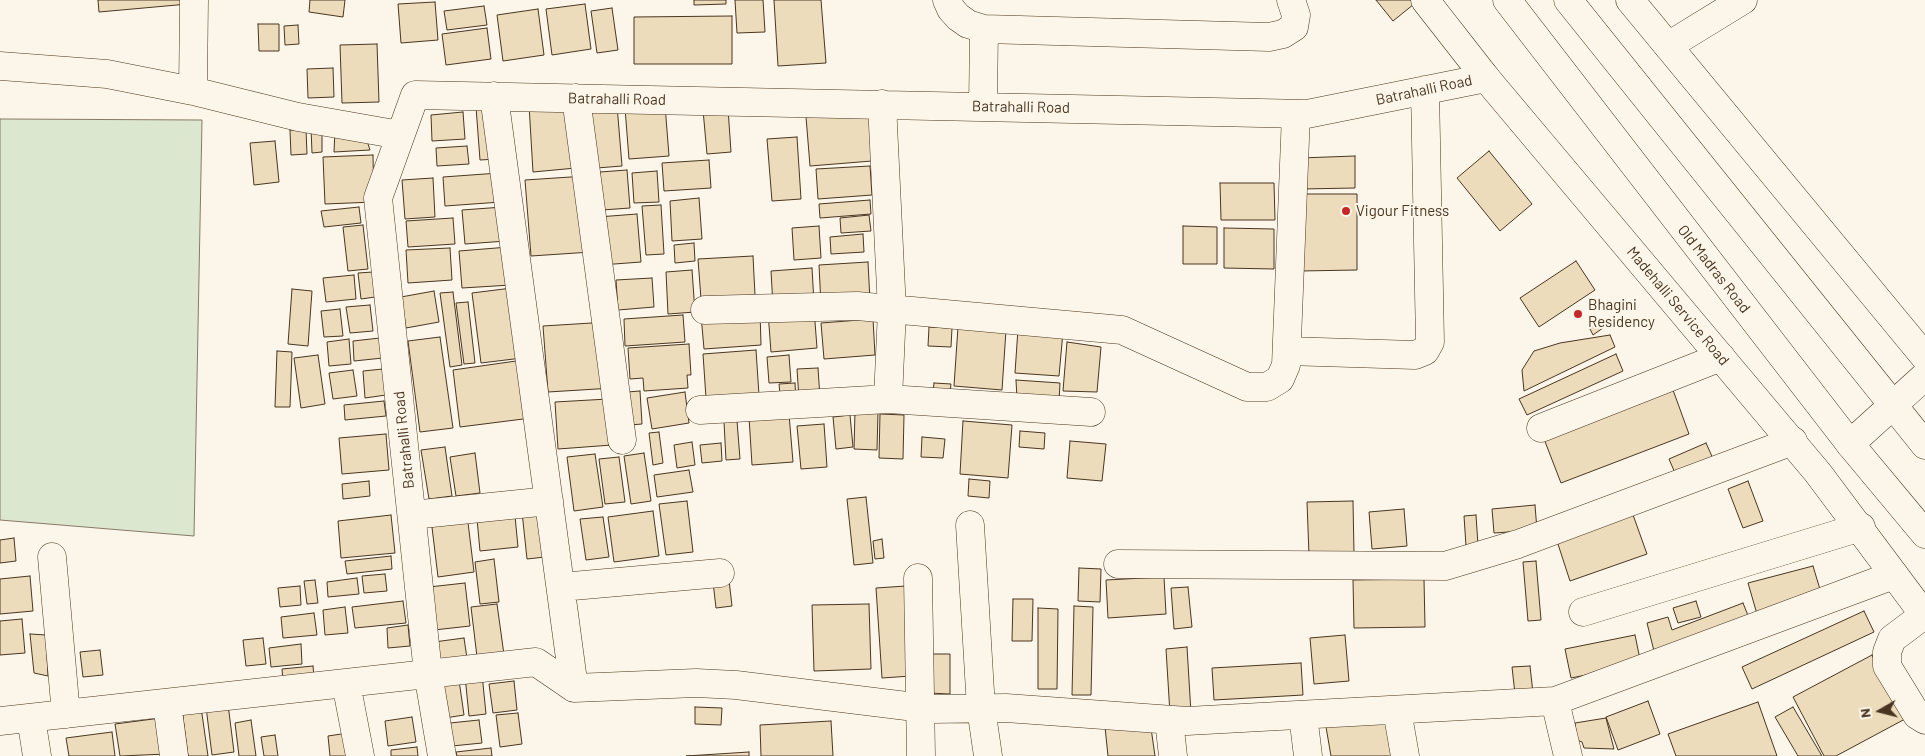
<!DOCTYPE html>
<html>
<head>
<meta charset="utf-8">
<style>
  body { margin:0 }
  #map { position:relative; width:1925px; height:756px; overflow:hidden; background:#fbf6e9; font-family:Barlow,sans-serif }
  canvas { display:block }
  .north { position:absolute; left:1855px; top:686px; width:50px; height:50px; -webkit-text-stroke:4px #fbf6e9; paint-order:stroke; rotate:262deg; font-size:14px; font-weight:700; line-height:20px; text-align:center; color:#4a3520 }
  .north::after { content:''; display:block; margin:auto; width:18px; height:22px; background:#4a3520; clip-path:polygon(50% 0,100% 100%,50% 72%,0 100%) }
</style>
</head>
<body>
<div id="map">
<canvas width="1925" height="756"></canvas>
<div class="north">N</div>
</div>
<script>
const ctx = document.querySelector('canvas').getContext('2d');
ctx.lineJoin = 'round';
function fill(path, color) {
  ctx.fillStyle = color;
  ctx.fill(path, 'evenodd');
}
function poly(rows) {
  const path = new Path2D();
  for (const r of rows) {
    path.moveTo(r[0], r[1]);
    for (let i = 2; i < r.length; i += 2) path.lineTo(r[i], r[i + 1]);
  }
  return path;
}
function trace(path, color, width, dash) {
  ctx.strokeStyle = color;
  ctx.lineWidth = width;
  ctx.lineCap = dash ? 'butt' : 'round';
  ctx.setLineDash(dash || []);
  ctx.stroke(path);
}
function label(font, color, halo, rows, align = 'center') {
  ctx.font = font + ' Barlow,sans-serif';
  ctx.lineWidth = 4;
  ctx.setLineDash([]);
  ctx.textBaseline = 'middle';
  ctx.strokeStyle = halo;
  ctx.fillStyle = color;
  for (const [text, x, y, turn = 0] of rows) {
    ctx.save();
    ctx.translate(x, y);
    ctx.rotate((+turn || 0) * Math.PI / 180);
    ctx.textAlign = isNaN(turn) ? turn : align;
    if (halo) ctx.strokeText(text, 0, 0);
    ctx.fillText(text, 0, 0);
    ctx.restore();
  }
}
const green = poly([
  [0,119,202,120,194,536,0,520,0,119]
]);
const building = poly([
  [98,0,188,0,188,4,99,12,98,0],
  [310,0,345,0,343,17,309,12,310,0],
  [694,0,726,0,726,4,694,5,694,0],
  [735,0,763,0,765,32,737,33,735,0],
  [774,0,821,0,826,63,778,66,774,0],
  [1376,0,1411,0,1414,4,1393,21,1376,0],
  [435,2,438,40,401,43,398,4,435,2],
  [585,4,591,49,552,55,546,9,585,4],
  [484,6,487,25,447,30,444,11,484,6],
  [612,8,618,50,597,53,591,11,612,8],
  [538,9,544,55,503,61,497,15,538,9],
  [732,16,732,64,634,64,634,17,732,16],
  [258,24,279,24,279,51,259,51,258,24],
  [298,25,299,44,285,45,284,26,298,25],
  [487,28,491,59,446,65,442,34,487,28],
  [377,44,379,102,342,103,340,45,377,44],
  [333,68,334,97,308,98,307,69,333,68],
  [571,101,576,168,533,172,529,105,571,101],
  [617,105,622,166,584,169,580,107,617,105],
  [665,105,669,156,629,159,625,108,665,105],
  [493,106,497,159,480,160,476,107,493,106],
  [728,108,731,152,707,154,703,110,728,108],
  [463,112,465,139,432,141,431,115,463,112],
  [869,112,872,161,810,166,806,117,869,112],
  [322,127,322,152,312,153,311,128,322,127],
  [290,130,306,130,307,154,291,155,290,130],
  [335,130,365,135,370,150,334,152,335,130],
  [797,137,801,199,772,201,767,139,797,137],
  [275,141,279,182,254,185,250,143,275,141],
  [467,146,469,164,437,166,436,148,467,146],
  [1489,151,1532,204,1500,231,1457,178,1489,151],
  [373,155,374,202,325,204,323,157,373,155],
  [1355,156,1355,188,1301,189,1300,158,1355,156],
  [709,160,711,188,664,191,662,163,709,160],
  [870,166,872,195,818,199,816,169,870,166],
  [627,170,630,208,602,210,600,172,627,170],
  [657,171,659,202,634,203,632,173,657,171],
  [499,173,501,202,445,206,443,177,499,173],
  [586,176,591,252,531,256,525,180,586,176],
  [433,178,435,217,405,219,402,180,433,178],
  [1220,183,1274,183,1275,220,1221,220,1220,183],
  [1299,194,1357,194,1357,270,1300,271,1299,194],
  [699,198,702,239,672,241,670,201,699,198],
  [870,200,871,214,820,218,819,204,870,200],
  [661,205,664,254,646,255,642,206,661,205],
  [359,207,361,223,324,227,321,211,359,207],
  [503,207,506,241,465,244,462,210,503,207],
  [637,214,641,262,601,265,598,217,637,214],
  [869,215,871,231,841,233,840,218,869,215],
  [453,218,455,244,408,247,406,221,453,218],
  [363,225,368,269,348,271,343,227,363,225],
  [819,226,821,258,794,260,792,228,819,226],
  [1183,226,1217,227,1217,264,1183,264,1183,226],
  [1224,228,1274,229,1274,269,1224,268,1224,228],
  [863,234,864,252,831,254,830,237,863,234],
  [694,243,695,261,675,263,674,245,694,243],
  [509,247,511,285,462,288,459,251,509,247],
  [450,248,452,280,408,283,406,250,450,248],
  [753,256,755,295,701,299,698,259,753,256],
  [1576,261,1595,290,1539,327,1520,298,1576,261],
  [868,262,870,301,821,305,819,265,868,262],
  [812,268,814,303,773,306,771,271,812,268],
  [692,270,695,312,668,314,666,272,692,270],
  [373,272,375,297,361,299,358,273,373,272],
  [354,275,356,299,326,302,323,278,354,275],
  [652,278,654,307,618,310,616,280,652,278],
  [512,288,522,358,481,363,472,293,512,288],
  [292,289,312,291,308,346,288,344,292,289],
  [434,291,439,322,406,328,401,297,434,291],
  [453,292,462,365,450,367,440,293,453,292],
  [468,302,475,363,464,364,456,303,468,302],
  [370,305,373,331,350,333,346,307,370,305],
  [340,309,343,336,324,337,321,311,340,309],
  [814,309,817,348,771,352,768,312,814,309],
  [760,311,761,345,704,349,701,315,760,311],
  [683,315,685,342,625,346,624,319,683,315],
  [873,319,875,355,824,359,821,323,873,319],
  [1598,321,1603,328,1593,335,1589,327,1598,321],
  [608,322,613,388,548,392,543,326,608,322],
  [929,327,952,328,951,347,928,346,929,327],
  [958,327,1006,330,1002,390,954,386,958,327],
  [1018,329,1063,332,1059,376,1015,373,1018,329],
  [1610,335,1615,347,1524,391,1522,370,1534,351,1560,343,1610,335],
  [440,337,453,428,420,432,408,341,440,337],
  [380,338,383,358,354,361,353,341,380,338],
  [349,339,351,364,329,366,327,342,349,339],
  [1067,342,1101,347,1097,392,1063,391,1067,342],
  [689,344,691,375,687,375,688,388,644,391,643,378,630,379,628,348,689,344],
  [756,350,759,395,706,398,703,354,756,350],
  [277,351,292,352,290,407,275,407,277,351],
  [1616,354,1623,371,1527,415,1519,399,1616,354],
  [318,355,325,404,301,408,294,358,318,355],
  [789,355,791,382,769,383,767,357,789,355],
  [523,360,531,418,460,427,453,370,523,360],
  [818,368,820,398,799,399,797,369,818,368],
  [383,369,386,395,365,398,363,371,383,369],
  [353,370,357,396,333,399,329,373,353,370],
  [1016,380,1060,383,1059,401,1017,399,1016,380],
  [795,383,796,401,781,403,779,384,795,383],
  [934,383,951,384,949,402,932,401,934,383],
  [1673,390,1689,434,1561,483,1544,439,1673,390],
  [640,391,642,424,630,425,627,392,640,391],
  [685,392,689,423,652,429,647,398,685,392],
  [608,399,612,445,558,449,555,402,608,399],
  [384,401,386,416,345,420,344,405,384,401],
  [855,412,878,412,877,450,854,449,855,412],
  [789,414,793,462,752,465,749,417,789,414],
  [880,414,904,415,903,459,879,458,880,414],
  [850,415,853,447,836,449,833,417,850,415],
  [737,421,740,459,726,460,724,422,737,421],
  [963,421,1012,425,1008,478,960,474,963,421],
  [824,424,827,467,801,469,797,426,824,424],
  [1020,431,1045,433,1044,449,1019,447,1020,431],
  [659,432,663,463,653,465,649,433,659,432],
  [386,434,389,470,342,474,339,438,386,434],
  [922,437,945,439,943,458,921,457,922,437],
  [1070,441,1106,444,1102,481,1067,478,1070,441],
  [692,442,695,465,677,468,674,445,692,442],
  [721,443,722,461,702,463,700,445,721,443],
  [1706,443,1715,463,1678,480,1669,459,1706,443],
  [445,447,452,496,429,499,421,450,445,447],
  [475,453,480,493,456,496,450,457,475,453],
  [644,453,651,501,631,504,624,456,644,453],
  [595,454,603,507,574,511,567,457,595,454],
  [619,457,625,502,605,504,599,459,619,457],
  [689,470,693,492,657,497,654,475,689,470],
  [969,479,990,481,989,498,968,496,969,479],
  [369,481,370,496,343,499,342,484,369,481],
  [1748,481,1763,521,1743,528,1728,489,1748,481],
  [866,497,873,563,854,565,847,499,866,497],
  [687,501,693,552,666,555,659,504,687,501],
  [1353,501,1354,554,1309,555,1307,502,1353,501],
  [1535,505,1537,530,1494,533,1492,509,1535,505],
  [1404,509,1407,546,1372,549,1369,512,1404,509],
  [540,510,545,557,527,559,522,512,540,510],
  [653,511,659,556,614,562,608,517,653,511],
  [1632,512,1647,554,1570,581,1556,538,1632,512],
  [467,514,474,572,438,577,431,519,467,514],
  [391,515,395,553,341,558,338,521,391,515],
  [1476,515,1478,545,1466,546,1464,516,1476,515],
  [515,516,518,547,480,551,477,519,515,516],
  [603,517,609,557,586,560,580,519,603,517],
  [14,538,16,561,0,563,0,540,14,538],
  [882,539,884,558,875,559,873,541,882,539],
  [391,556,392,569,347,574,345,561,391,556],
  [494,559,499,602,480,604,475,562,494,559],
  [1536,561,1541,620,1528,621,1523,562,1536,561],
  [1813,566,1822,596,1757,614,1748,583,1813,566],
  [1079,568,1101,569,1100,602,1078,601,1079,568],
  [385,574,387,591,364,593,362,576,385,574],
  [30,576,33,611,0,614,0,579,30,576],
  [1164,577,1166,614,1108,618,1106,580,1164,577],
  [357,578,359,594,328,597,327,582,357,578],
  [1424,579,1425,627,1354,628,1353,580,1424,579],
  [315,580,318,603,307,604,304,581,315,580],
  [729,580,732,606,716,608,713,582,729,580],
  [465,583,470,626,434,630,429,587,465,583],
  [300,586,301,605,280,607,278,588,300,586],
  [906,586,911,676,882,678,876,588,906,586],
  [1188,587,1192,627,1174,629,1171,588,1188,587],
  [1013,599,1033,599,1032,641,1012,641,1013,599],
  [403,601,406,623,355,628,352,607,403,601],
  [1696,601,1701,617,1678,623,1673,608,1696,601],
  [1743,603,1749,618,1655,655,1647,623,1668,617,1672,630,1743,603],
  [497,604,505,662,478,665,471,607,497,604],
  [869,604,871,669,814,671,812,605,869,604],
  [1074,606,1093,607,1091,695,1072,695,1074,606],
  [345,607,348,633,325,635,323,610,345,607],
  [1038,608,1058,609,1057,689,1038,689,1038,608],
  [1864,611,1874,632,1752,689,1742,667,1864,611],
  [314,613,317,635,283,638,281,617,314,613],
  [22,619,25,653,0,655,0,621,22,619],
  [408,625,410,646,388,648,387,628,408,625],
  [30,634,46,635,48,676,34,673,30,634],
  [1345,635,1349,681,1314,684,1310,638,1345,635],
  [1635,635,1641,664,1571,678,1565,649,1635,635],
  [263,638,266,664,246,666,243,640,263,638],
  [464,638,468,665,437,669,434,642,464,638],
  [301,644,302,664,271,667,269,648,301,644],
  [1187,647,1191,713,1170,714,1166,649,1187,647],
  [100,650,103,675,83,677,80,652,100,650],
  [929,654,950,654,950,694,928,693,929,654],
  [1872,655,1905,719,1836,756,1824,756,1793,697,1872,655],
  [1301,663,1303,695,1214,700,1212,668,1301,663],
  [313,666,314,677,283,681,282,669,313,666],
  [1530,666,1533,693,1515,694,1512,667,1530,666],
  [458,673,464,715,445,718,440,676,458,673],
  [482,674,486,714,469,716,465,676,482,674],
  [514,681,517,710,493,713,489,684,514,681],
  [1648,701,1660,734,1618,750,1606,717,1648,701],
  [1758,702,1777,756,1676,756,1668,734,1758,702],
  [228,704,234,752,212,755,206,707,228,704],
  [201,707,208,756,188,756,182,710,201,707],
  [695,707,722,708,721,725,695,724,695,707],
  [1793,707,1822,756,1798,756,1775,717,1793,707],
  [518,713,522,744,500,747,496,715,518,713],
  [1387,716,1394,756,1331,756,1326,727,1387,716],
  [412,717,416,742,388,746,385,721,412,717],
  [161,718,166,754,120,756,115,724,161,718],
  [1606,718,1614,749,1584,748,1582,742,1577,740,1575,723,1606,718],
  [251,720,256,756,239,756,235,723,251,720],
  [479,720,482,743,452,746,450,723,479,720],
  [831,721,833,756,761,756,760,725,831,721],
  [1150,721,1155,756,1108,756,1105,727,1150,721],
  [112,732,115,756,69,756,66,738,112,732],
  [348,733,352,756,330,756,328,736,348,733],
  [275,735,278,756,264,756,261,737,275,735],
  [417,747,418,756,391,756,391,750,417,747],
  [491,748,492,756,457,756,456,752,491,748],
  [749,752,749,756,686,756,749,752]
]);
const minor = poly([
  [947,0,951,9,958,17,968,24,984,29,1269,37,1283,34,1294,27,1296,15,1291,0],
  [1668,46,1743,0],
  [0,66,107,74,193,91,298,117,400,135],
  [193,91,194,0],
  [494,96,574,688],
  [576,98,622,440],
  [983,106,984,29],
  [705,310,857,306,1122,330,1247,387,1267,387,1280,379,1286,365,1296,114],
  [1287,351,1415,355,1425,351,1430,342,1425,90],
  [888,399,1091,412],
  [700,410,888,399,892,310,882,104],
  [1541,428,1721,357],
  [412,515,549,501],
  [970,525,981,708,988,756],
  [52,557,66,714],
  [1118,564,1445,566,1518,544,1793,441],
  [918,578,921,756],
  [561,587,720,573],
  [1583,612,1861,527],
  [1924,615,1892,639,1887,652,1887,666,1917,715,1925,720],
  [346,683,360,756],
  [1555,701,1568,756],
  [167,703,174,756],
  [1397,710,1405,756],
  [1303,715,1308,756],
  [31,718,37,756],
  [1169,720,1173,756],
  [0,721,536,662,574,688,696,683,736,685,931,709,1006,708,1187,721,1555,701,1894,575],
  [442,756,428,673,378,198,415,95,1307,114,1486,78]
]);
const major = poly([
  [1425,0,1486,78,1818,473,1925,616],
  [1630,0,1925,357],
  [1850,444,1925,376]
]);
const highway = poly([
  [1507,0,1850,444,1925,534],
  [1568,0,1925,445]
]);
const markers = [
  [1346,211,5,"#c62828"],
  [1578,314,5,"#c62828"]
];
const streetNames = [
  ["Batrahalli Road",1424,90,-12],
  ["Batrahalli Road",617,99,1],
  ["Batrahalli Road",1021,107,1],
  ["Old Madras Road",1714,269,52],
  ["Madehalli Service Road",1678,306,50],
  ["Batrahalli Road",404,440,-96]
];
const poiNames = [
  ["Vigour Fitness",1356,211],
  ["Bhagini",1588,305],
  ["Residency",1588,322]
];
fill(green, '#dce7d0');
trace(green, '#887966', 1);
fill(building, '#ecdcbc');
trace(building, '#4a3520', 1);
trace(minor, '#4a3520', 29);
trace(major, '#4a3520', 29);
trace(highway, '#4a3520', 29);
trace(minor, '#fbf6e9', 28);
trace(major, '#fbf6e9', 28);
trace(highway, '#fbf6e9', 28);
for (const [x, y, r, color] of markers) {
  const dot = new Path2D();
  dot.arc(x, y, r, 0, 2 * Math.PI);
  ctx.fillStyle = color;
  ctx.fill(dot);
  trace(dot, '#fbf6e9', 2);
}
label('15px', '#4a3520', '#fbf6e9', streetNames);
label('15px', '#4a3520', '#fbf6e9', poiNames, 'left');
</script>
</body>
</html>
